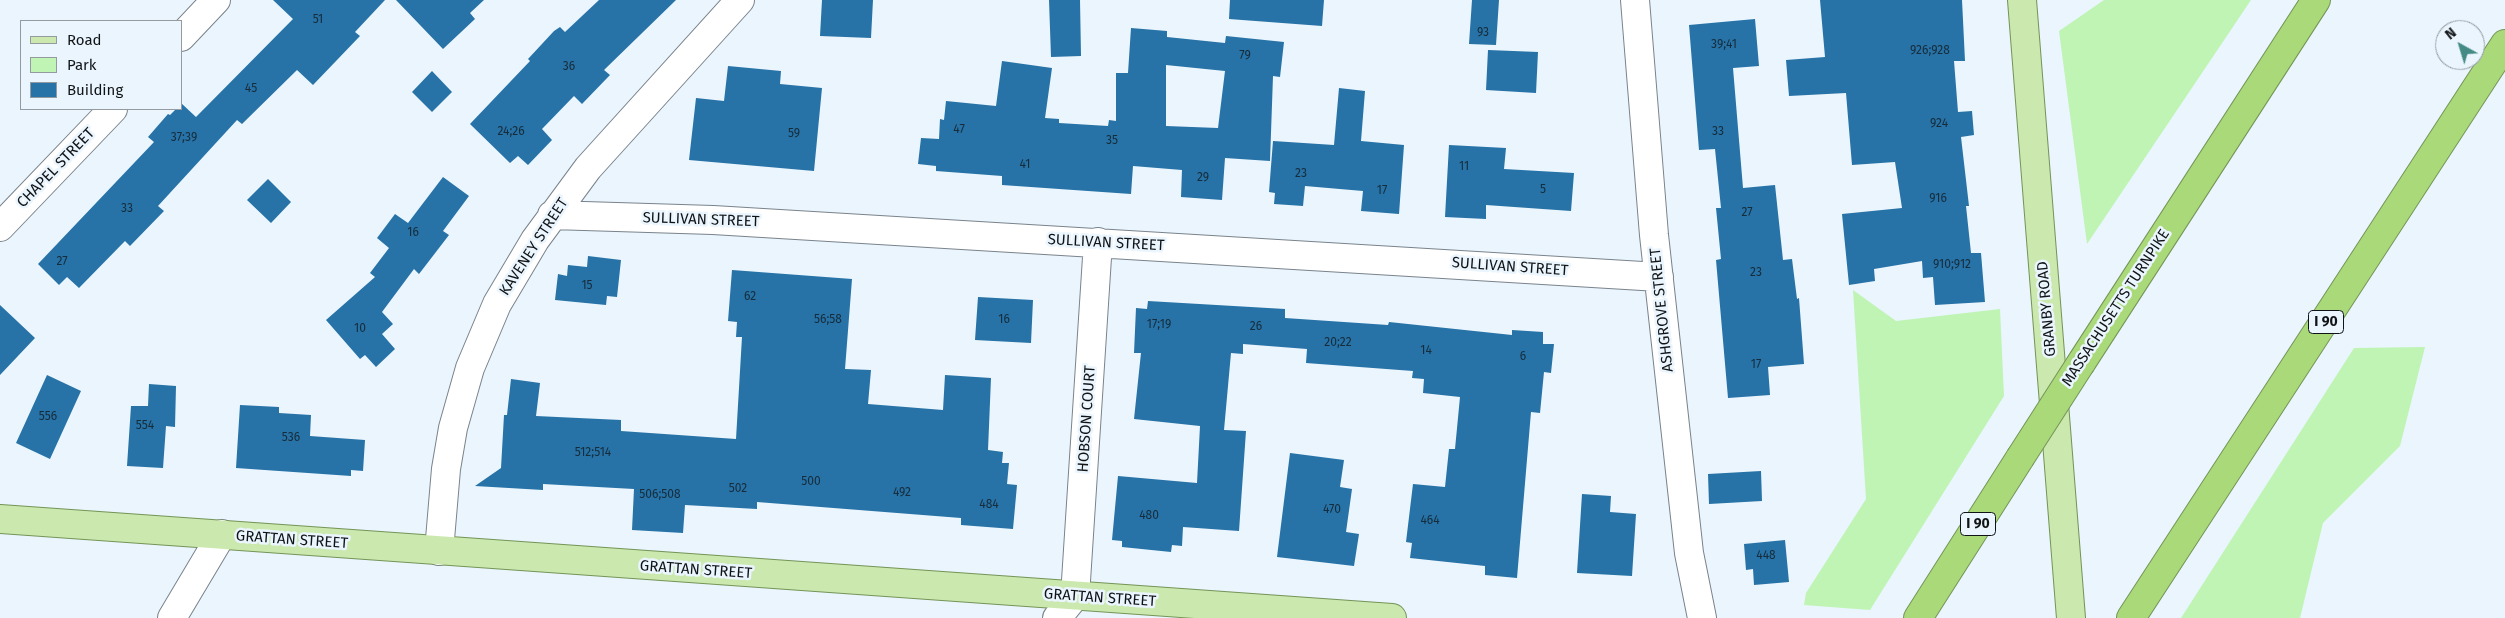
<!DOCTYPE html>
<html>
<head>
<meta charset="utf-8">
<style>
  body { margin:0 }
  #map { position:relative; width:2505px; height:618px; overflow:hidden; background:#eaf5fd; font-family:"Fira Sans",sans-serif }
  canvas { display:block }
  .legend { position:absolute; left:20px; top:20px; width:162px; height:90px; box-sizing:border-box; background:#eaf5fd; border:1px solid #939ba1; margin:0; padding:6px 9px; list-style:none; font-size:15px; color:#111417 }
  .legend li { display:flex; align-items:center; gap:10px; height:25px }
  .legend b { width:25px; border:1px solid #939ba1 }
  .north { position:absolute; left:2435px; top:20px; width:50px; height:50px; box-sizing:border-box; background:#eaf5fd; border:1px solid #939ba1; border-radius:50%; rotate:321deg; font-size:14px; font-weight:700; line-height:20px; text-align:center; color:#111417 }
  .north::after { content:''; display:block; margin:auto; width:18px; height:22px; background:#448b86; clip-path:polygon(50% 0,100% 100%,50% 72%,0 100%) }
</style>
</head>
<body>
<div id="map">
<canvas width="2505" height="618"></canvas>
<ul class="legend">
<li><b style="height:6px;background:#cbe8af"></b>Road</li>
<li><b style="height:14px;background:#bff4b5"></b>Park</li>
<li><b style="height:14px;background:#2772a6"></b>Building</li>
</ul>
<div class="north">N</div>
</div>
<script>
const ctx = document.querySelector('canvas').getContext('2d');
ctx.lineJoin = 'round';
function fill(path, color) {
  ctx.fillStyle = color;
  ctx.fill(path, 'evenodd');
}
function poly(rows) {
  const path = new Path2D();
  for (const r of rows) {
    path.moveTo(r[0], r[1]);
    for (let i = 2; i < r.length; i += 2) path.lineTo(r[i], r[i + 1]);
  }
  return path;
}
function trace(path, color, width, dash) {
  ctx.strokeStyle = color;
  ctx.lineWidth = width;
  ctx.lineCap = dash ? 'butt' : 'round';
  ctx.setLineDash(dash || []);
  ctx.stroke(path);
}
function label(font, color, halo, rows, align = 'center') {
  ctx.font = font + ' "Fira Sans",sans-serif';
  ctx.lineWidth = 5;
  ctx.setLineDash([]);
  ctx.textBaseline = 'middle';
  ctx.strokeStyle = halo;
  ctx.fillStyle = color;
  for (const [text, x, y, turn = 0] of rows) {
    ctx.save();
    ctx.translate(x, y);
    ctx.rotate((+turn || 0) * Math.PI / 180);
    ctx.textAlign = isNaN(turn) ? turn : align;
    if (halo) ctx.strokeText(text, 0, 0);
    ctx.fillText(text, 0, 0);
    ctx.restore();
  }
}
const green = poly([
  [2104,0,2251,0,2087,244,2059,31],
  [1853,290,1896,321,2000,309,2004,396,1870,610,1804,605,1806,593,1866,499],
  [2425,347,2400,446,2323,523,2300,618,2181,618,2354,348]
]);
const building = poly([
  [273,0,385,0,355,32,360,36,313,85,297,70,242,124,237,120,158,206,164,211,130,246,125,241,79,288,67,277,59,285,38,264,154,142,148,137,168,114,170,115,176,109,181,109,181,103,196,117,293,19],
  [396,0,484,0,470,13,475,19,443,49],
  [599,0,676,0,604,70,610,75,582,104,574,96,542,129,552,140,528,165,518,156,510,163,470,124,530,61,528,59,554,31,560,27,565,32],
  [822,0,873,0,871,38,820,36],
  [1049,0,1080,0,1081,56,1051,57],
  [1230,0,1324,0,1322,26,1229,19],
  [1472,0,1499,0,1496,45,1469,44],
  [1820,0,1962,0,1965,61,1954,61,1958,112,1972,111,1974,135,1961,137,1969,206,1966,206,1971,253,1981,253,1985,302,1935,305,1933,277,1923,278,1922,261,1874,269,1875,281,1849,285,1842,214,1902,208,1895,162,1852,165,1846,93,1789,96,1786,60,1825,57],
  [1755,19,1759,66,1733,68,1743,188,1775,185,1783,260,1792,259,1797,299,1799,298,1804,364,1768,367,1770,395,1728,398,1716,260,1721,259,1716,208,1721,208,1715,149,1699,150,1689,25],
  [1131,28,1167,31,1167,37,1225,43,1226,36,1284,42,1280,77,1273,76,1270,161,1225,158,1222,200,1181,197,1182,170,1133,166,1131,194,1002,185,1002,176,936,171,936,166,918,164,921,138,939,139,940,119,944,120,946,101,996,106,1002,61,1052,68,1045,118,1059,119,1059,123,1108,126,1109,120,1116,121,1116,73,1128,73],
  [1166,65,1225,71,1218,128,1166,126],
  [1488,50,1538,52,1536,93,1486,90],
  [728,66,781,71,780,84,822,88,814,171,689,160,696,98,724,101],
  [432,71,452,92,432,112,412,92],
  [1339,88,1365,91,1361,141,1404,145,1399,214,1361,211,1363,191,1305,186,1303,206,1274,204,1275,193,1269,192,1273,141,1334,145],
  [1449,145,1506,148,1504,169,1574,173,1571,211,1486,205,1486,219,1445,217],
  [443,177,469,196,443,231,449,235,419,274,414,269,382,312,393,324,382,334,395,349,376,367,365,355,360,359,326,320,375,277,370,273,389,248,377,238,395,214,408,223],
  [268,179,291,202,271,223,247,200],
  [588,256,621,260,617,297,607,296,606,305,555,300,558,274,567,276,568,265,587,267],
  [732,270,852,279,845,369,871,370,868,404,943,410,945,375,991,378,988,450,1003,452,1002,463,1009,463,1007,484,1017,485,1013,529,961,525,961,518,757,502,757,509,685,505,683,533,632,530,634,489,543,484,543,490,475,486,501,468,504,415,507,415,511,379,540,383,536,416,621,420,621,431,736,439,742,337,736,337,737,322,728,321],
  [978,297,1033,300,1031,343,975,340],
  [1148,301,1285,309,1285,318,1388,325,1389,322,1512,335,1512,330,1543,332,1543,344,1554,344,1551,373,1544,372,1540,413,1531,412,1517,578,1485,575,1485,566,1410,558,1412,543,1406,542,1413,484,1445,487,1449,449,1455,449,1460,397,1423,393,1424,379,1412,378,1413,371,1306,363,1307,349,1243,344,1243,354,1231,353,1224,430,1246,431,1239,531,1183,527,1182,546,1172,545,1171,552,1122,547,1122,541,1112,540,1118,476,1197,483,1200,426,1134,419,1141,353,1134,353,1136,308,1147,309],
  [0,305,35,338,0,375],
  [47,375,81,391,50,459,16,443],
  [149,384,176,386,175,427,166,426,163,468,127,466,131,406,148,406],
  [240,405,279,407,279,413,311,415,310,436,365,440,363,471,351,470,351,476,236,468],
  [1290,453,1344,460,1340,487,1352,489,1346,532,1359,534,1354,566,1277,557],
  [1761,471,1762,501,1709,504,1708,474],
  [1582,494,1611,496,1610,512,1636,514,1632,576,1577,573],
  [1785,540,1789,582,1754,585,1753,569,1746,570,1744,544]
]);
const minor = poly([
  [1635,0,1654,235,1689,553,1702,618],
  [181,37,216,0],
  [552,215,713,220,1659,277],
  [0,227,113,109],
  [439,551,446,469,453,428,470,368,497,304,535,240,588,168,740,0],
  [172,618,222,534],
  [1057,618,1075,596,1098,242]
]);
const major = poly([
  [2022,0,2071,618],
  [0,519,1392,618]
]);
const highway = poly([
  [2081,363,2316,0],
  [1918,618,2020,458],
  [2131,618,2505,44]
]);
const highwayBridge = poly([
  [2020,458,2081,363]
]);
const numberNames = [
  ["51",318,20],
  ["93",1483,33],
  ["39;41",1724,45],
  ["926;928",1930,51],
  ["79",1245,56],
  ["36",569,67],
  ["45",251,89],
  ["924",1939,124],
  ["47",959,130],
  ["24;26",511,132],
  ["33",1718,132],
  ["59",794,134],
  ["37;39",184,138],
  ["35",1112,141],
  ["41",1025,165],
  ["11",1464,167],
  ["23",1301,174],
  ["29",1203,178],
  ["5",1543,190],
  ["17",1382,191],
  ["916",1938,199],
  ["33",127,209],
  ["27",1747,213],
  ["16",413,233],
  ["27",62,262],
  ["910;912",1952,265],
  ["23",1756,273],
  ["15",587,286],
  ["62",750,297],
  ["56;58",828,320],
  ["16",1004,320],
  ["17;19",1159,325],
  ["26",1256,327],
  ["10",360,329],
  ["20;22",1338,343],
  ["14",1426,351],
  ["6",1523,357],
  ["17",1756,365],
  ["556",48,417],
  ["554",145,426],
  ["536",291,438],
  ["512;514",593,453],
  ["500",811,482],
  ["502",738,489],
  ["492",902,493],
  ["506;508",660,495],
  ["484",989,505],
  ["470",1332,510],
  ["480",1149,516],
  ["464",1430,521],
  ["448",1766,556]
];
const shields = [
  [2326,322,35],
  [1978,524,35]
];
const shieldNames = [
  ["I 90",2326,322],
  ["I 90",1978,524]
];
const streetNames = [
  ["CHAPEL STREET",56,168,-46],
  ["SULLIVAN STREET",701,220,2],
  ["SULLIVAN STREET",1106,243,3],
  ["KAVENEY STREET",534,247,-57],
  ["SULLIVAN STREET",1510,267,4],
  ["MASSACHUSETTS TURNPIKE",2116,308,-57],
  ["GRANBY ROAD",2047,309,-95],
  ["ASHGROVE STREET",1662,310,-96],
  ["HOBSON COURT",1087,419,-86],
  ["GRATTAN STREET",292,540,4],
  ["GRATTAN STREET",696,570,4],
  ["GRATTAN STREET",1100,598,4]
];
fill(green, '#bff4b5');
fill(building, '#2772a6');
trace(minor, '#7a838b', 30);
trace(major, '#749457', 30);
trace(highway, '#749457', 30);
trace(minor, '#fff', 28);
trace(major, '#cbe8af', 28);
trace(highway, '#a9d979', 28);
trace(highwayBridge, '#749457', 30, []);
trace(highwayBridge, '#a9d979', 28);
label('12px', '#162c3b', null, numberNames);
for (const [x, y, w] of shields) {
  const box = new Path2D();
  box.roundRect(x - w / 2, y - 11.5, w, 23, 4);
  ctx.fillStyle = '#eaf5fd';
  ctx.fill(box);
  trace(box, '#111417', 1);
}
label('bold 14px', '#111417', null, shieldNames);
label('15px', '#111417', '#eaf5fd', streetNames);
</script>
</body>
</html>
